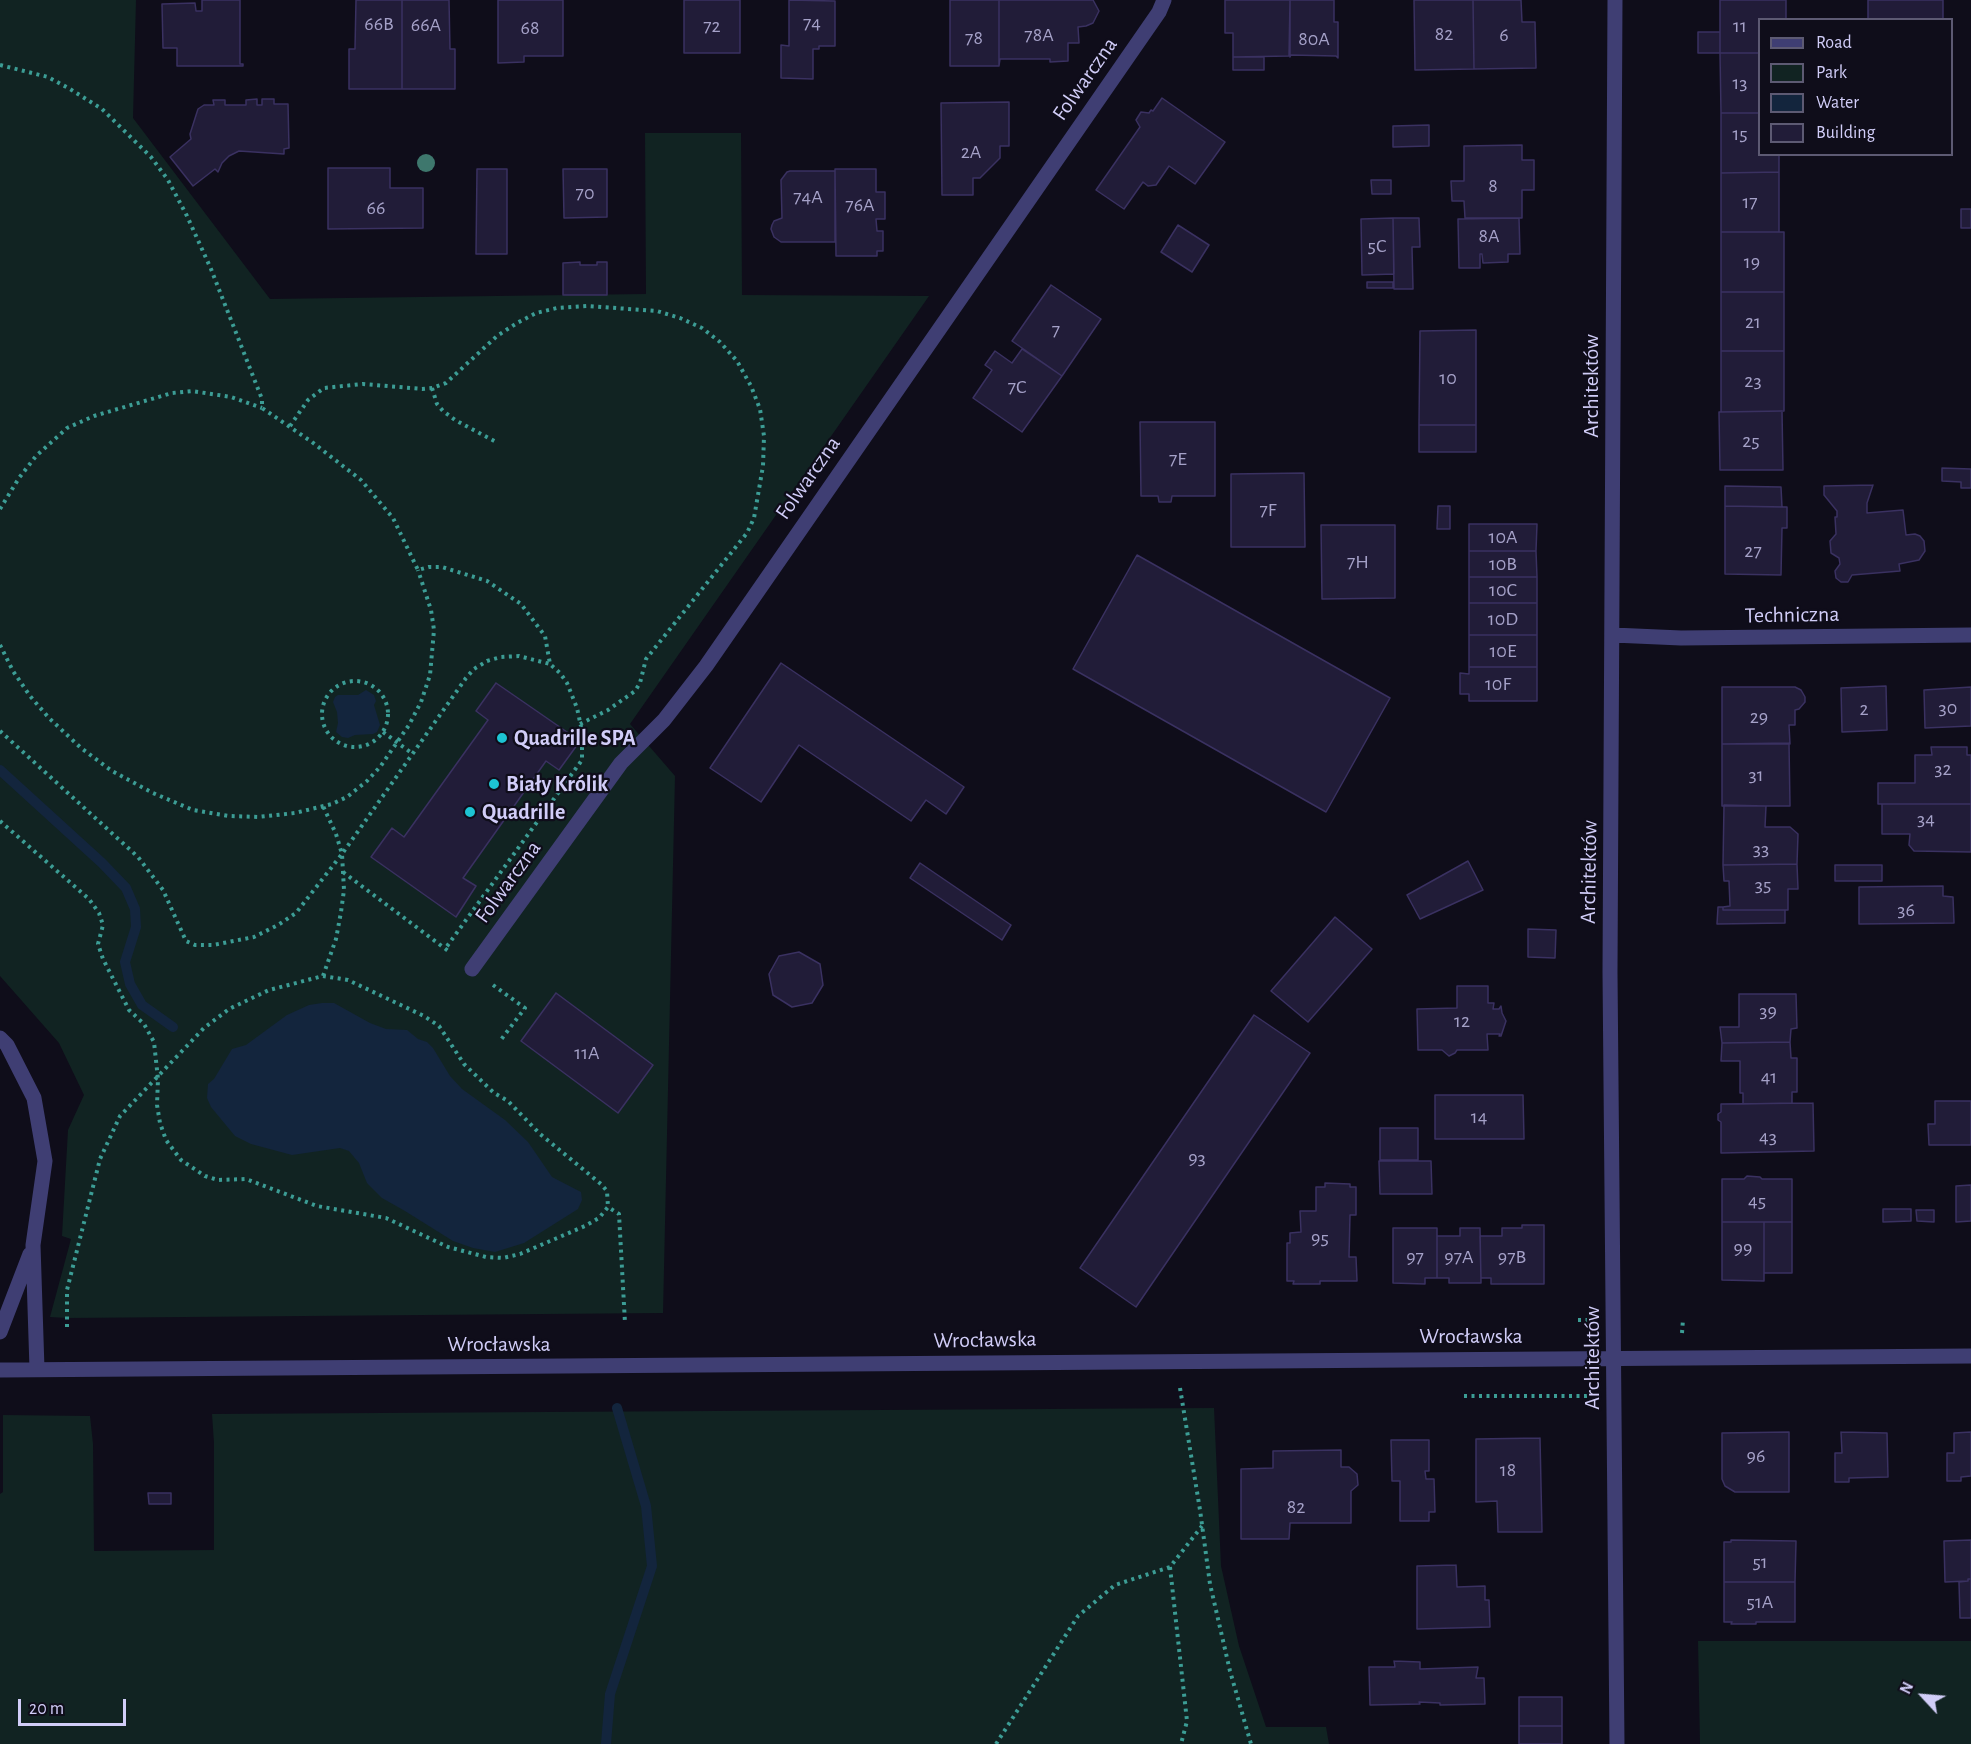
<!DOCTYPE html>
<html>
<head>
<meta charset="utf-8">
<style>
  body { margin:0 }
  #map { position:relative; width:1971px; height:1744px; overflow:hidden; background:#0f0d1a; font-family:"Alegreya Sans",sans-serif }
  canvas { display:block }
  .legend { position:absolute; left:1758px; top:18px; width:195px; height:138px; box-sizing:border-box; background:#0f0d1a; border:2px solid #5d5a73; margin:0; padding:8px 10px; list-style:none; font-size:18px; color:#d1cdf8 }
  .legend li { display:flex; align-items:center; gap:12px; height:30px }
  .legend b { width:30px; border:2px solid #5d5a73 }
  .north { position:absolute; left:1893px; top:1666px; width:60px; height:60px; -webkit-text-stroke:4px #0f0d1a; paint-order:stroke; rotate:296deg; font-size:16px; font-weight:700; line-height:24px; text-align:center; color:#d1cdf8 }
  .north::after { content:''; display:block; margin:auto; width:21px; height:27px; background:#d1cdf8; clip-path:polygon(50% 0,100% 100%,50% 72%,0 100%) }
  .scale { position:absolute; left:18px; top:1699px; width:108px; height:27px; box-sizing:border-box; border:3px solid #d1cdf8; border-top:0; padding-left:8px; font-size:18px; line-height:21px; white-space:nowrap; color:#d1cdf8; -webkit-text-stroke:4px #0f0d1a; paint-order:stroke }
</style>
</head>
<body>
<div id="map">
<canvas width="1971" height="1744"></canvas>
<ul class="legend">
<li><b style="height:8px;background:#3f3e73"></b>Road</li>
<li><b style="height:16px;background:#112322"></b>Park</li>
<li><b style="height:16px;background:#13253d"></b>Water</li>
<li><b style="height:16px;background:#211c38"></b>Building</li>
</ul>
<div class="north">N</div>
<div class="scale">20 m</div>
</div>
<script>
const ctx = document.querySelector('canvas').getContext('2d');
ctx.lineJoin = 'round';
function fill(path, color) {
  ctx.fillStyle = color;
  ctx.fill(path, 'evenodd');
}
function poly(rows) {
  const path = new Path2D();
  for (const r of rows) {
    if (r.length === 3) {
      path.moveTo(r[0] + r[2], r[1]);
      path.arc(r[0], r[1], r[2], 0, 2 * Math.PI);
      continue;
    }
    path.moveTo(r[0], r[1]);
    for (let i = 2; i < r.length; i += 2) path.lineTo(r[i], r[i + 1]);
  }
  return path;
}
function trace(path, color, width, dash) {
  ctx.strokeStyle = color;
  ctx.lineWidth = width;
  ctx.lineCap = dash ? 'butt' : 'round';
  ctx.setLineDash(dash || []);
  ctx.stroke(path);
}
function label(font, color, halo, rows, align = 'center') {
  ctx.font = font + ' "Alegreya Sans",sans-serif';
  ctx.lineWidth = 4.5;
  ctx.setLineDash([]);
  ctx.textBaseline = 'middle';
  ctx.strokeStyle = halo;
  ctx.fillStyle = color;
  for (const [text, x, y, turn = 0] of rows) {
    ctx.save();
    ctx.translate(x, y);
    ctx.rotate((+turn || 0) * Math.PI / 180);
    ctx.textAlign = isNaN(turn) ? turn : align;
    if (halo) ctx.strokeText(text, 0, 0);
    ctx.fillText(text, 0, 0);
    ctx.restore();
  }
}
const green = poly([
  [0,0,136,0,133,118,270,299,646,294,645,133,741,133,742,295,929,296,630,724,675,776,663,1313,67,1318,50,1317,71,1239,62,1236,68,1130,84,1095,59,1043,0,976],
  [1214,1408,1221,1566,1239,1646,1266,1727,1326,1727,1329,1744,0,1744,0,1494,3,1492,3,1415,90,1416,93,1444,94,1551,214,1550,214,1443,212,1414],
  [1698,1641,1971,1641,1971,1744,1700,1744]
]);
const water = poly([
  [366,690,374,695,376,701,374,705,380,725,377,732,373,734,355,735,348,738,342,737,336,732,338,723,337,712,333,702,335,697,338,695,358,695],
  [322,1003,334,1003,370,1023,386,1029,407,1030,418,1039,427,1042,433,1048,450,1076,462,1089,505,1120,528,1142,552,1177,581,1192,582,1200,578,1209,524,1243,495,1252,473,1248,453,1241,405,1211,382,1198,367,1183,359,1163,349,1151,340,1148,292,1155,251,1144,235,1136,211,1107,207,1098,208,1084,214,1079,232,1049,246,1045,287,1015,309,1005]
]);
const stream = poly([
  [0,770,102,863,126,888,135,909,136,927,125,962,130,984,142,1005,173,1027],
  [606,1744,610,1694,652,1566,646,1506,617,1408]
]);
const building = poly([
  [202,0,240,0,240,64,243,64,243,66,177,66,177,48,163,48,162,4,195,3,196,11,202,11,202,0],
  [356,0,402,0,402,89,349,89,349,49,355,49,356,0],
  [402,0,449,0,450,49,455,49,455,89,402,89,402,0],
  [498,0,563,0,563,56,524,56,524,62,498,63,498,0],
  [684,0,740,0,740,53,684,53,684,0],
  [789,0,835,1,835,46,819,46,819,49,813,49,813,79,781,78,781,45,789,46,789,0],
  [950,0,999,0,999,66,950,66,950,0],
  [999,0,1093,0,1099,11,1093,23,1086,26,1078,27,1079,43,1068,43,1068,61,1050,62,1050,59,1000,59,999,66,999,0],
  [1225,0,1290,0,1289,56,1233,57,1233,33,1225,33,1225,0],
  [1290,0,1334,0,1334,22,1338,22,1338,58,1336,56,1291,55,1290,57,1290,0],
  [1414,0,1473,0,1474,69,1415,70,1414,0],
  [1473,0,1521,0,1522,22,1535,22,1536,68,1474,69,1473,0],
  [1720,0,1786,0,1786,20,1760,20,1760,53,1720,53,1720,0],
  [1868,0,1943,0,1943,20,1868,20,1868,0],
  [1698,32,1720,32,1720,53,1698,53,1698,32],
  [1720,53,1760,53,1760,113,1721,113,1720,53],
  [1233,57,1264,57,1264,70,1233,70,1233,57],
  [1162,98,1225,142,1195,184,1169,166,1156,185,1148,186,1143,182,1124,209,1096,190,1140,127,1136,120,1141,112,1149,113,1151,110,1153,111,1162,98],
  [257,99,257,105,262,105,262,99,274,99,274,104,288,104,289,148,284,149,284,154,239,151,229,156,222,163,218,172,215,169,193,186,170,157,191,139,190,134,198,109,204,105,214,105,213,100,225,100,225,105,246,105,246,100,257,99],
  [1009,102,1009,146,1000,146,1000,158,980,178,973,178,973,195,942,195,941,103,1009,102],
  [1721,113,1760,113,1760,154,1779,154,1779,172,1721,173,1721,113],
  [1429,125,1429,146,1393,147,1393,126,1429,125],
  [1522,145,1522,160,1534,160,1534,190,1522,190,1522,218,1465,218,1464,201,1452,201,1451,181,1464,181,1464,146,1522,145],
  [328,168,390,168,390,188,423,188,423,228,328,229,328,168],
  [477,169,507,169,507,254,476,254,477,169],
  [563,169,607,169,607,217,564,218,563,169],
  [835,169,876,169,876,192,885,192,885,219,876,219,877,231,883,231,883,251,877,251,877,256,836,256,835,169],
  [790,171,835,171,835,242,781,242,774,237,771,229,772,225,774,221,782,218,781,180,787,172,790,171],
  [1779,172,1779,232,1721,232,1721,173,1779,172],
  [1371,180,1391,180,1391,194,1372,194,1371,180],
  [1961,209,1971,209,1971,228,1961,228,1961,209],
  [1393,218,1394,274,1362,275,1361,219,1393,218],
  [1393,218,1419,218,1420,247,1412,247,1413,289,1394,289,1393,218],
  [1519,218,1520,254,1508,254,1508,262,1483,263,1482,254,1480,254,1480,268,1459,268,1458,219,1519,218],
  [1178,225,1209,245,1192,272,1161,252,1178,225],
  [1721,232,1784,232,1784,292,1721,292,1721,232],
  [580,262,580,265,597,265,597,262,607,262,607,295,563,295,563,263,580,262],
  [1367,282,1393,282,1393,288,1367,288,1367,282],
  [1051,285,1101,319,1062,376,1012,341,1051,285],
  [1721,292,1784,292,1784,351,1721,351,1721,292],
  [1476,330,1476,425,1419,425,1420,331,1476,330],
  [1022,349,1062,376,1022,432,973,398,992,370,985,365,995,351,1012,363,1022,349],
  [1721,351,1784,351,1784,411,1721,412,1721,351],
  [1782,411,1783,470,1720,470,1719,412,1782,411],
  [1140,422,1215,422,1215,496,1172,496,1171,502,1159,502,1158,496,1141,496,1140,422],
  [1419,425,1476,425,1476,452,1419,452,1419,425],
  [1942,468,1971,469,1971,488,1961,488,1961,482,1942,481,1942,468],
  [1304,473,1305,547,1231,547,1231,474,1304,473],
  [1873,485,1867,503,1867,513,1903,510,1906,535,1915,534,1920,536,1924,541,1925,551,1919,560,1899,564,1900,571,1852,575,1848,582,1841,582,1836,578,1835,571,1840,564,1839,558,1831,553,1830,541,1836,534,1835,517,1837,517,1837,511,1824,495,1824,486,1873,485],
  [1725,486,1781,487,1782,507,1725,506,1725,486],
  [1438,506,1450,506,1450,529,1437,529,1438,506],
  [1725,506,1787,507,1787,528,1782,528,1781,575,1725,574,1725,506],
  [1469,524,1537,524,1536,551,1469,551,1469,524],
  [1321,525,1395,525,1395,598,1322,599,1321,525],
  [1469,551,1536,551,1537,577,1469,577,1469,551],
  [1137,555,1390,698,1326,812,1073,669,1137,555],
  [1469,577,1537,577,1537,603,1469,603,1469,577],
  [1469,603,1537,603,1537,635,1469,635,1469,603],
  [1469,635,1537,635,1537,667,1469,667,1469,635],
  [781,663,964,787,946,814,926,800,911,821,799,745,761,802,710,768,781,663],
  [1469,667,1537,667,1537,701,1469,701,1469,694,1460,694,1460,673,1469,674,1469,667],
  [496,683,580,741,559,770,546,761,463,878,476,886,456,917,371,857,392,828,404,837,488,720,476,711,496,683],
  [1886,686,1887,730,1842,732,1841,688,1886,686],
  [1722,687,1795,687,1801,690,1805,697,1805,702,1799,709,1795,710,1795,725,1789,725,1790,744,1722,744,1722,687],
  [1971,687,1971,726,1925,728,1924,690,1971,687],
  [1789,743,1790,806,1722,806,1722,744,1789,743],
  [1931,747,1967,747,1967,755,1971,755,1971,804,1878,804,1878,783,1915,783,1915,755,1932,755,1931,747],
  [1882,804,1971,804,1971,852,1914,851,1909,845,1910,834,1882,834,1882,804],
  [1724,805,1766,806,1765,827,1790,827,1798,834,1797,864,1723,865,1724,805],
  [1468,861,1483,890,1420,919,1407,895,1468,861],
  [920,863,1011,925,1002,940,910,878,920,863],
  [1797,864,1798,889,1788,889,1788,910,1723,910,1723,907,1730,906,1729,881,1724,881,1723,865,1797,864],
  [1835,865,1882,865,1882,881,1835,881,1835,865],
  [1943,886,1943,896,1953,897,1954,923,1859,924,1859,887,1943,886],
  [1718,907,1723,907,1723,910,1785,910,1785,923,1717,924,1718,907],
  [1335,917,1372,949,1308,1022,1271,991,1335,917],
  [1528,929,1556,930,1555,958,1528,957,1528,929],
  [799,952,820,964,823,985,812,1003,792,1007,773,995,769,974,779,956,799,952],
  [1457,986,1488,986,1488,1003,1494,1003,1493,1009,1499,1009,1501,1006,1502,1013,1506,1021,1501,1036,1499,1036,1500,1034,1487,1034,1488,1050,1457,1050,1455,1053,1449,1056,1442,1050,1418,1050,1417,1009,1457,1008,1457,986],
  [556,993,653,1065,618,1113,521,1041,556,993],
  [1739,994,1796,994,1797,1028,1791,1029,1790,1042,1722,1043,1720,1027,1739,1027,1739,994],
  [1254,1015,1310,1053,1136,1307,1080,1268,1254,1015],
  [1790,1042,1791,1058,1797,1058,1797,1092,1792,1092,1792,1103,1743,1104,1743,1093,1740,1093,1740,1061,1721,1061,1722,1043,1790,1042],
  [1435,1095,1523,1095,1524,1139,1435,1139,1435,1095],
  [1935,1101,1971,1101,1971,1145,1929,1145,1928,1124,1935,1124,1935,1101],
  [1813,1103,1814,1151,1721,1153,1721,1122,1718,1120,1718,1114,1721,1112,1721,1104,1813,1103],
  [1380,1128,1418,1128,1418,1160,1380,1160,1380,1128],
  [1379,1161,1431,1161,1432,1194,1380,1194,1379,1161],
  [1747,1176,1760,1177,1762,1179,1792,1179,1792,1222,1722,1222,1722,1179,1744,1179,1747,1176],
  [1325,1183,1350,1184,1350,1187,1356,1187,1356,1215,1350,1215,1349,1257,1356,1257,1357,1281,1320,1281,1320,1284,1293,1284,1294,1281,1287,1281,1287,1243,1290,1243,1290,1233,1301,1232,1300,1211,1316,1211,1316,1187,1325,1187,1325,1183],
  [1971,1185,1971,1221,1956,1222,1956,1186,1971,1185],
  [1883,1209,1911,1209,1911,1221,1883,1222,1883,1209],
  [1916,1210,1934,1210,1934,1222,1917,1221,1916,1210],
  [1722,1222,1764,1222,1764,1281,1722,1280,1722,1222],
  [1764,1222,1792,1222,1792,1273,1764,1273,1764,1222],
  [1522,1225,1544,1225,1544,1284,1491,1284,1491,1278,1481,1278,1480,1236,1502,1236,1502,1228,1522,1228,1522,1225],
  [1393,1228,1437,1228,1437,1278,1425,1278,1425,1284,1393,1283,1393,1228],
  [1460,1228,1480,1228,1481,1283,1449,1283,1449,1278,1437,1278,1437,1236,1460,1236,1460,1228],
  [1789,1432,1789,1492,1735,1492,1725,1486,1722,1479,1722,1433,1789,1432],
  [1841,1432,1887,1433,1888,1477,1849,1478,1849,1482,1835,1482,1835,1453,1842,1453,1841,1432],
  [1971,1432,1971,1476,1961,1477,1961,1481,1947,1481,1947,1453,1954,1453,1954,1433,1971,1432],
  [1540,1438,1542,1532,1498,1532,1497,1501,1476,1502,1476,1439,1540,1438],
  [1391,1440,1429,1440,1429,1471,1425,1471,1426,1479,1434,1479,1435,1512,1429,1512,1429,1521,1400,1521,1400,1481,1392,1481,1391,1440],
  [1341,1450,1341,1467,1349,1467,1357,1474,1358,1485,1351,1491,1351,1523,1290,1523,1289,1539,1241,1539,1241,1469,1273,1468,1273,1451,1341,1450],
  [148,1493,171,1493,171,1504,149,1504,148,1493],
  [1731,1540,1796,1541,1795,1582,1724,1582,1724,1542,1731,1542,1731,1540],
  [1971,1540,1971,1579,1968,1579,1968,1581,1945,1582,1944,1541,1971,1540],
  [1456,1565,1457,1587,1485,1586,1485,1600,1489,1600,1490,1627,1417,1629,1417,1566,1456,1565],
  [1968,1579,1971,1579,1971,1618,1960,1618,1959,1582,1968,1581,1968,1579],
  [1724,1582,1795,1582,1795,1622,1756,1622,1756,1624,1731,1624,1732,1622,1724,1622,1724,1582],
  [1394,1661,1420,1662,1420,1669,1478,1667,1476,1678,1484,1678,1485,1704,1440,1705,1440,1703,1419,1702,1420,1704,1370,1705,1369,1667,1395,1667,1394,1661],
  [1519,1697,1562,1697,1562,1726,1519,1726,1519,1697],
  [1519,1726,1562,1726,1562,1744,1519,1744,1519,1726]
]);
const path = poly([
  [0,65,48,77,70,89,102,109,151,157,168,180,187,216,211,269,262,399,262,408,312,442,361,480,393,518,418,570,429,567,442,567,487,581,521,604,545,636,550,664,560,673,567,683,577,708,582,731,582,760,445,949],
  [432,388,437,404,443,411,455,420,498,443],
  [290,426,308,400,324,388,363,384,422,389,432,388,446,383,497,336,517,323,536,313,557,308,587,306,657,311,680,318,702,328,720,342,737,361,751,386,760,409,764,436,763,466,754,518,747,533,646,659,640,683,635,691,608,710,580,724],
  [0,509,19,478,36,456,67,428,94,416,172,393,192,391,231,397,262,408],
  [0,645,13,671,30,696,49,718,81,748,112,771,153,793,193,810,229,816,258,817,295,813,332,804,347,797,367,781,380,767,409,725,421,702,430,675,434,630,431,610,418,570],
  [355,714,33],
  [0,731,138,857,163,890,186,941,195,945,213,945,254,937,278,925,296,913,342,854,336,834,323,806],
  [383,732,413,754],
  [0,821,89,899,99,913,103,925,98,944,103,959,129,1010,144,1024,154,1042,158,1079,157,1105,160,1123,166,1140,181,1160,205,1176,218,1180,246,1179,317,1206,386,1218,448,1247,486,1257,503,1258,520,1254,585,1226,599,1218,608,1207,619,1214,625,1323],
  [343,872,451,953],
  [323,976,336,939,341,912,344,890,342,854,466,678,474,669,487,661,501,657,519,656,550,664],
  [493,985,525,1008,500,1041],
  [1578,1320,1589,1320],
  [67,1327,67,1290,100,1159,120,1116,204,1028,229,1009,269,990,323,976,348,980,424,1016,439,1026,464,1064,494,1093,508,1101,540,1134,601,1184,607,1191,608,1207],
  [1682,1333,1683,1319],
  [1180,1388,1200,1510,1210,1584,1230,1671,1251,1744],
  [1464,1396,1590,1396],
  [1170,1567,1187,1721,1181,1744],
  [996,1744,1078,1616,1115,1585,1170,1567,1202,1526]
]);
const street = poly([
  [1615,0,1610,972,1617,1744],
  [1613,635,1681,638,1971,635],
  [472,969,621,763,664,720,706,666,1159,12,1164,0],
  [0,1038,7,1045,34,1098,45,1161,33,1245,37,1369],
  [0,1332,30,1254],
  [0,1370,1971,1356]
]);
const trees = [
  [426,163]
];
const markers = [
  [502,738,6,"#1dc4d3"],
  [494,784,6,"#1dc4d3"],
  [470,812,6,"#1dc4d3"]
];
const numberNames = [
  ["74",812,23],
  ["66B",379,24],
  ["66A",426,25],
  ["72",712,26],
  ["11",1740,26],
  ["68",530,28],
  ["82",1444,34],
  ["78A",1039,35],
  ["6",1504,35],
  ["78",974,38],
  ["80A",1314,39],
  ["13",1740,83],
  ["15",1740,134],
  ["2A",971,152],
  ["8",1493,186],
  ["70",585,193],
  ["74A",808,197],
  ["17",1750,202],
  ["76A",860,205],
  ["66",376,208],
  ["8A",1489,236],
  ["5C",1377,246],
  ["19",1752,262],
  ["21",1753,322],
  ["7",1056,330],
  ["10",1448,378],
  ["23",1753,381],
  ["7C",1017,387],
  ["25",1751,441],
  ["7E",1178,459],
  ["7F",1268,510],
  ["10A",1503,537],
  ["27",1753,551],
  ["7H",1358,562],
  ["10B",1503,564],
  ["10C",1503,590],
  ["10D",1503,619],
  ["10E",1503,651],
  ["10F",1498,684],
  ["30",1948,708],
  ["2",1864,709],
  ["29",1759,717],
  ["32",1943,769],
  ["31",1756,775],
  ["34",1926,819],
  ["33",1761,849],
  ["35",1763,885],
  ["36",1906,910],
  ["39",1768,1011],
  ["12",1462,1021],
  ["11A",587,1053],
  ["41",1769,1077],
  ["14",1479,1117],
  ["43",1768,1137],
  ["93",1197,1158],
  ["45",1757,1201],
  ["95",1320,1238],
  ["99",1743,1248],
  ["97",1415,1257],
  ["97A",1459,1257],
  ["97B",1512,1257],
  ["96",1756,1456],
  ["18",1508,1470],
  ["82",1296,1507],
  ["51",1760,1562],
  ["51A",1760,1602]
];
const streetNames = [
  ["Folwarczna",1085,79,-55],
  ["Architektów",1591,386,-90],
  ["Folwarczna",808,478,-55],
  ["Techniczna",1792,615,-1],
  ["Architektów",1589,872,-89],
  ["Folwarczna",508,882,-54],
  ["Wrocławska",1471,1336],
  ["Wrocławska",985,1340,-1],
  ["Wrocławska",499,1344],
  ["Architektów",1592,1358,-90]
];
const poiNames = [
  ["Quadrille SPA",514,738],
  ["Biały Królik",506,784],
  ["Quadrille",482,812]
];
fill(green, '#112322');
fill(water, '#13253d');
trace(stream, '#13253d', 10);
fill(building, '#211c38');
trace(building, '#3a3161', 1.5);
trace(path, '#3c9d95', 4, [3, 4.5]);
trace(street, '#3f3e73', 15);
ctx.fillStyle = '#3e776d';
for (const [x, y] of trees) {
  ctx.beginPath();
  ctx.arc(x, y, 9, 0, 2 * Math.PI);
  ctx.fill();
}
for (const [x, y, r, color] of markers) {
  const dot = new Path2D();
  dot.arc(x, y, r, 0, 2 * Math.PI);
  ctx.fillStyle = color;
  ctx.fill(dot);
  trace(dot, '#0f0d1a', 2);
}
label('20px', '#a5a1c8', null, numberNames);
label('22px', '#d1cdf8', '#0f0d1a', streetNames);
label('bold 22px', '#d1cdf8', '#0f0d1a', poiNames, 'left');
</script>
</body>
</html>
